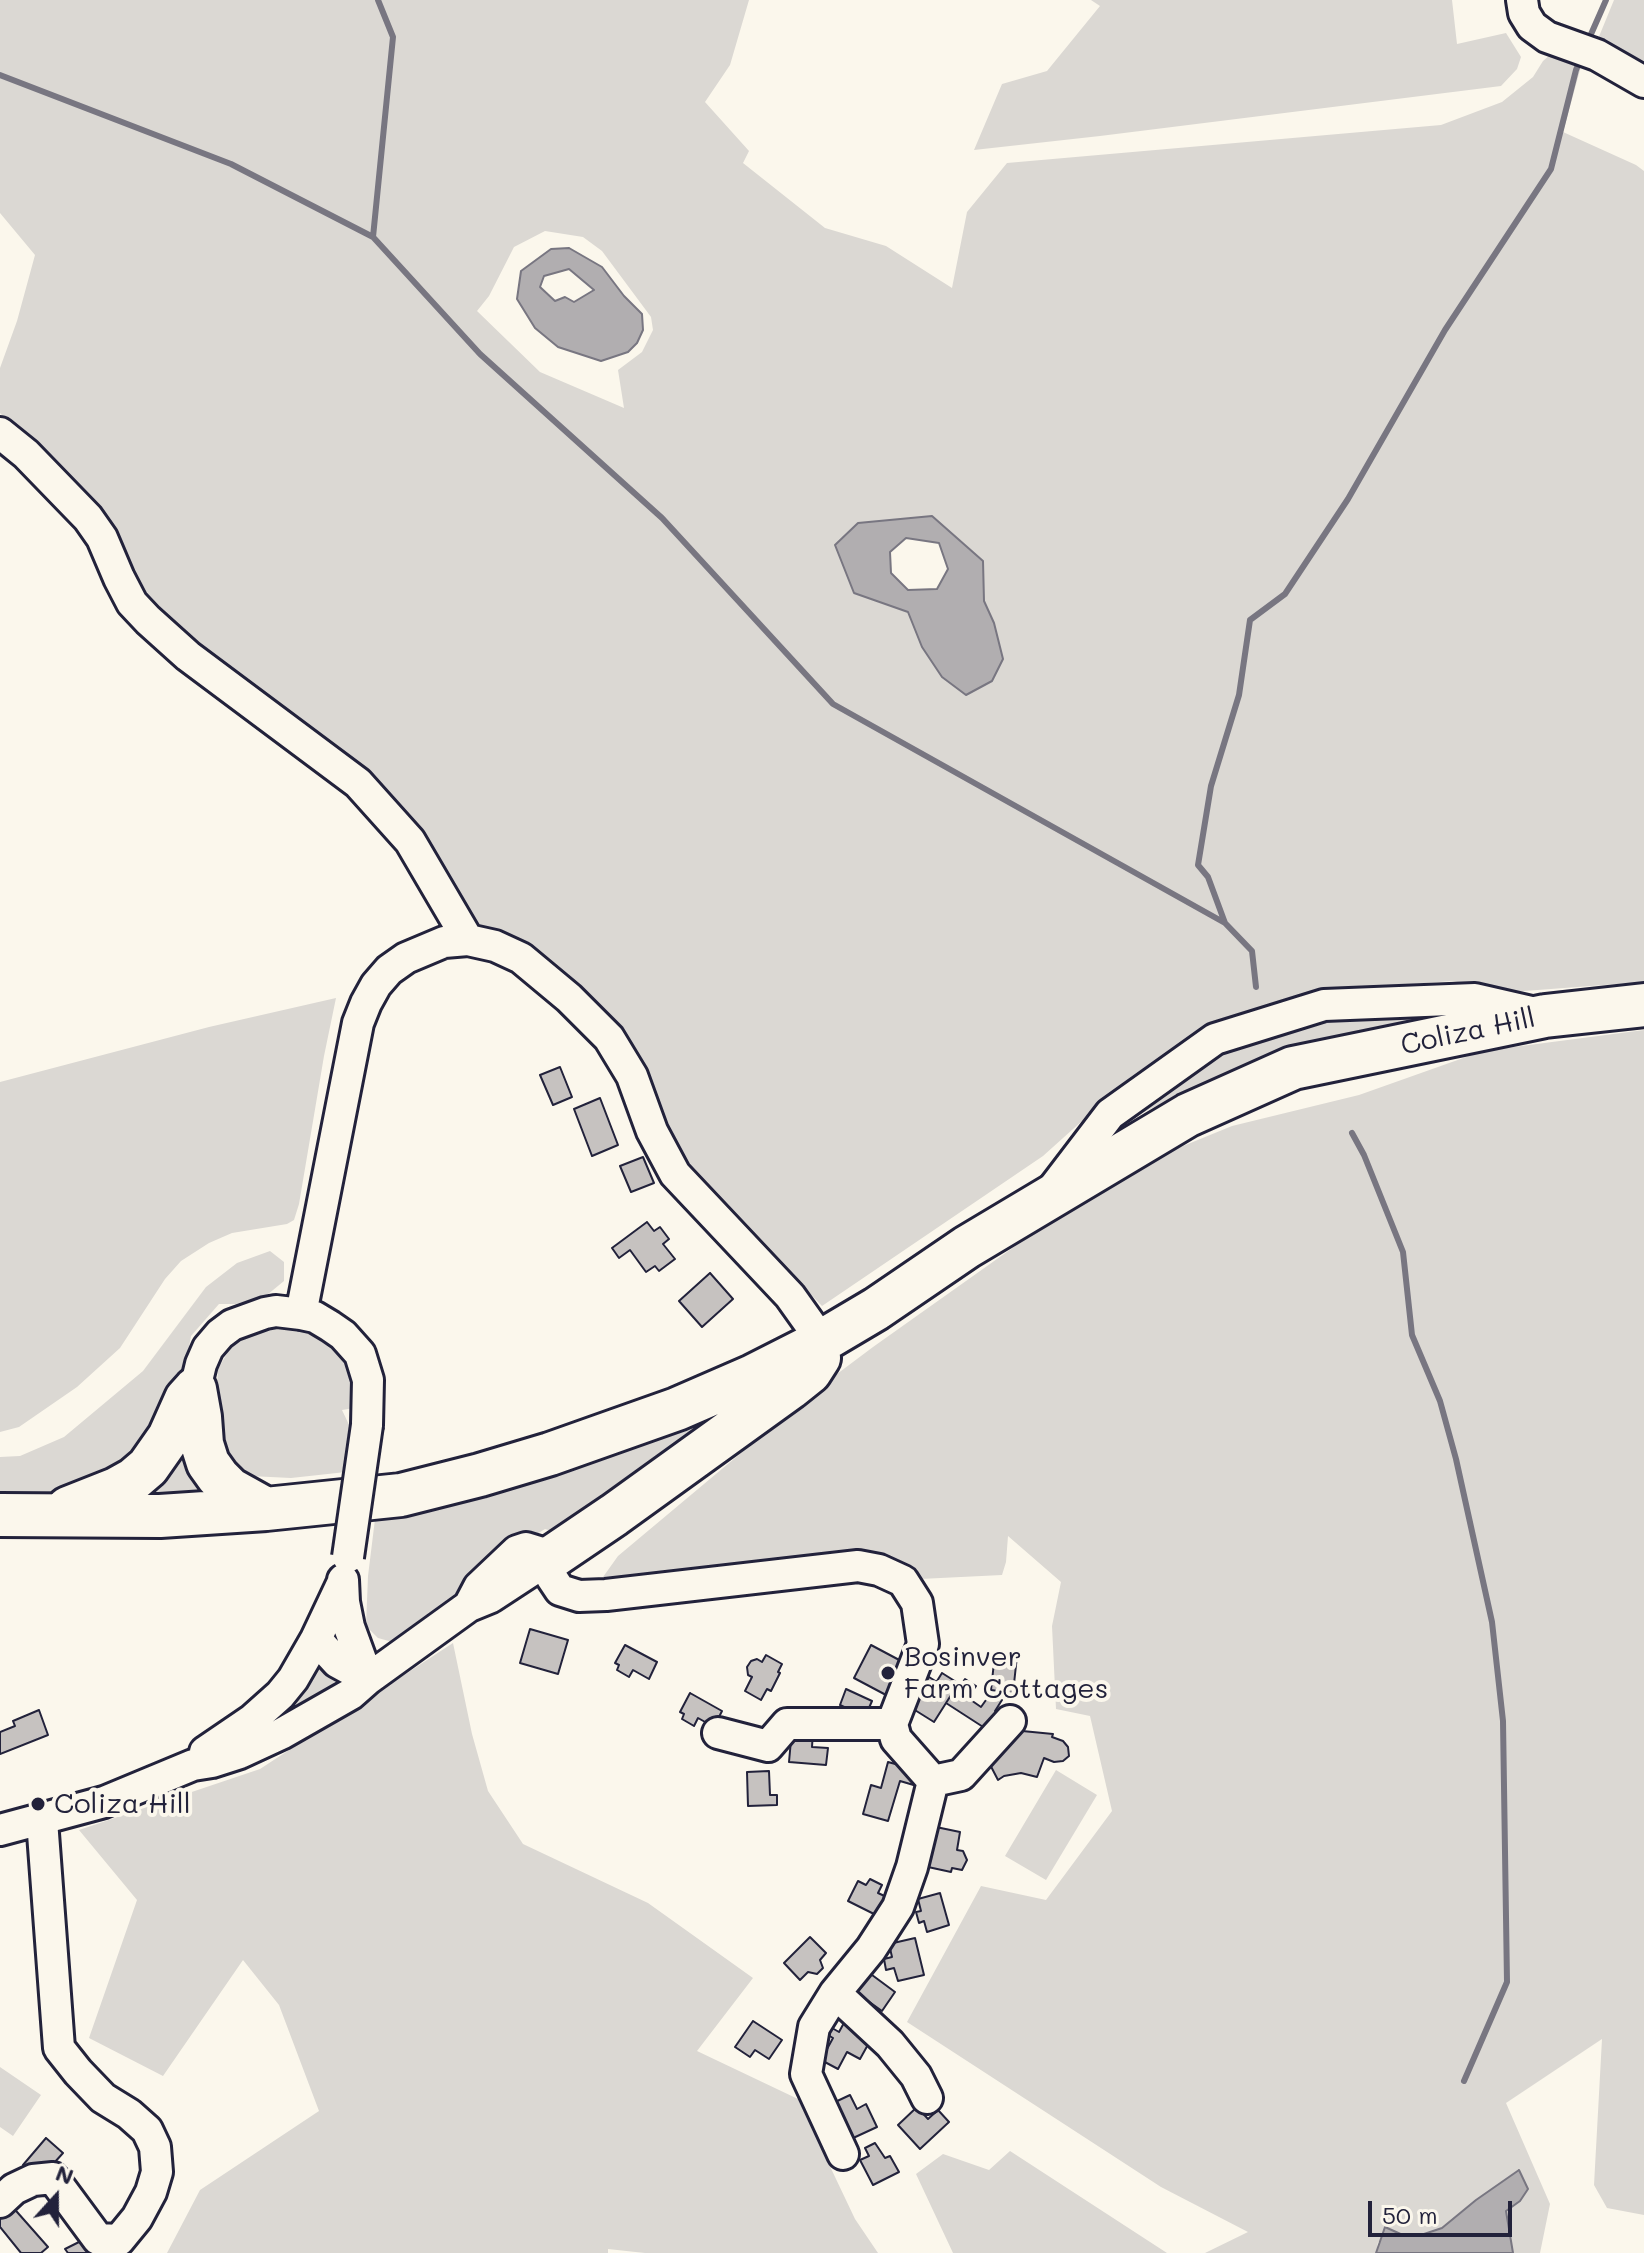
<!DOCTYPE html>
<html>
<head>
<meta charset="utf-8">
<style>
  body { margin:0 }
  #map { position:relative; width:1644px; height:2253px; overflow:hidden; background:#fbf7ec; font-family:Mali,sans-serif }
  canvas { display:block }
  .north { position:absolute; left:16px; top:2157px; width:80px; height:80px; -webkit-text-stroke:6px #fbf7ec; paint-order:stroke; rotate:21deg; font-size:22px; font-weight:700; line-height:32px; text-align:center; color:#22223b }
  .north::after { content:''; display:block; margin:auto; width:28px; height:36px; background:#22223b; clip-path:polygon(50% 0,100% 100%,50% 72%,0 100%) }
  .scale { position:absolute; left:1368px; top:2201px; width:144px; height:36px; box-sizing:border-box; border:4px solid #22223b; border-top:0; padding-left:10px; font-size:24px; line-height:28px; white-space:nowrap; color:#22223b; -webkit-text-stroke:6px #fbf7ec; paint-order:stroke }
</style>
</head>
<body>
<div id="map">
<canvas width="1644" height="2253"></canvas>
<div class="north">N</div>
<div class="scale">50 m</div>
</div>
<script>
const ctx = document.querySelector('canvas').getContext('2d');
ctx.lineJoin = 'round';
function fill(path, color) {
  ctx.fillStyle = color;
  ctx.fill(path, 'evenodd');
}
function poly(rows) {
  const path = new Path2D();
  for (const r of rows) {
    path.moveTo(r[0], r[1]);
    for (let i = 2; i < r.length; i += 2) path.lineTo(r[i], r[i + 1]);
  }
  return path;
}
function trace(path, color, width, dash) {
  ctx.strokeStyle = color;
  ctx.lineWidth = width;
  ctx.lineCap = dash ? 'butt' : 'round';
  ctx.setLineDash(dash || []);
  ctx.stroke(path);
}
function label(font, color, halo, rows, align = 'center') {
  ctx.font = font + ' Mali,sans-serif';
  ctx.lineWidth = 8;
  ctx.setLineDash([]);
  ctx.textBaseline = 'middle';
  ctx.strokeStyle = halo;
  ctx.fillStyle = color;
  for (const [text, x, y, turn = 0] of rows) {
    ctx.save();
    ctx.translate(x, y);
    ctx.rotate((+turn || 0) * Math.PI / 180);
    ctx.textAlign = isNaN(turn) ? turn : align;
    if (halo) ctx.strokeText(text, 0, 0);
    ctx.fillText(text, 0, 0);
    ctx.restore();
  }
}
const green = poly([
  [0,0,749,0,730,65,705,102,749,151,743,163,825,228,886,246,952,288,967,212,1007,163,1441,125,1502,102,1533,77,1543,61,1551,54,1557,54,1557,57,1562,58,1583,59,1563,132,1636,165,1644,171,1644,982,1511,992,1452,981,1318,991,1284,999,1205,1026,1132,1076,1043,1156,822,1306,689,1169,630,1052,474,931,430,855,152,610,129,579,118,533,79,485,26,440,0,413,0,368,17,321,35,255,0,213],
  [545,231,583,237,602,251,651,317,653,330,642,352,618,370,624,408,540,372,477,311,489,296,514,247],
  [932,516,983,561,984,601,994,623,922,647,908,612,858,523],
  [1091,0,1452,0,1457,44,1506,33,1521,57,1517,69,1501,86,1100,136,974,150,1002,84,1047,71,1100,6],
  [1614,0,1644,0,1644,61,1598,39],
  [336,998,324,1056,299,1204,294,1220,287,1224,232,1233,209,1243,181,1261,165,1279,120,1348,77,1387,19,1427,0,1432,0,1082,209,1027],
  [1462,1007,1270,1055,1152,1108,1111,1129,1218,1052,1267,1032,1351,1013],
  [1644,1030,1644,2215,1607,2208,1594,2185,1602,2039,1506,2103,1550,2204,1540,2253,1513,2253,1506,2211,1520,2201,1519,2171,1476,2200,1443,2228,1424,2234,1378,2242,1376,2253,1205,2253,1248,2232,1161,2187,907,2022,981,1886,1046,1900,1112,1811,1090,1716,1056,1709,1052,1626,1061,1582,1008,1536,1006,1562,1002,1575,920,1579,902,1567,598,1584,618,1556,821,1386,873,1347,1066,1210,1144,1162,1232,1126,1359,1095,1483,1051],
  [270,1251,284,1262,284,1281,267,1295,236,1304,219,1304,191,1336,181,1389,155,1448,85,1494,0,1494,0,1457,20,1456,64,1437,143,1371,206,1287,237,1263],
  [269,1325,306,1326,337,1342,359,1375,360,1407,342,1410,351,1429,346,1472,291,1478,250,1476,225,1454,216,1402,218,1369,236,1338],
  [789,1378,581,1510,576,1526,558,1533,545,1529,527,1540,465,1591,425,1617,415,1628,396,1643,378,1638,366,1626,368,1576,376,1511],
  [191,1411,211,1493,143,1496],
  [453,1643,472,1734,488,1791,523,1844,648,1903,753,1978,697,2051,798,2099,855,2219,878,2253,645,2253,608,2249,608,2253,167,2253,200,2190,319,2111,279,2005,243,1960,163,2076,89,2038,137,1900,79,1830,260,1769],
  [322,1652,344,1672,328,1689,297,1713,231,1748],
  [1056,1770,1097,1795,1046,1880,1005,1856],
  [0,2067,41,2095,13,2136,0,2127],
  [1010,2151,1167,2253,953,2253,916,2174,943,2154,989,2170]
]);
const water = poly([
  [569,248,602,267,624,296,642,314,643,330,637,343,628,352,601,361,558,347,535,328,517,299,521,271,551,249,569,248],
  [569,269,594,290,574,302,565,297,555,301,540,287,544,276,569,269],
  [932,516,983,561,984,601,994,623,1003,659,992,681,966,695,942,677,922,647,908,612,854,593,835,545,858,523,932,516],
  [906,538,939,543,948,569,937,589,908,590,891,573,890,552,906,538],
  [1519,2170,1528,2189,1520,2201,1506,2211,1513,2253,1376,2253,1385,2227,1405,2236,1424,2234,1442,2228,1476,2200,1519,2170]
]);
const stream = poly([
  [378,0,393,37,373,237,480,354,662,518,833,704,1225,923],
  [1588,41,1606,0],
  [0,75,231,164,373,237],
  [1256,987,1252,951,1225,923,1208,877,1198,865,1211,786,1239,695,1250,620,1285,594,1348,499,1445,330,1551,169,1576,70,1581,58],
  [1352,1133,1364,1155,1403,1252,1412,1335,1440,1401,1456,1459,1492,1622,1503,1721,1507,1982,1464,2081]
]);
const building = poly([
  [560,1067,572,1097,553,1105,540,1075,560,1067],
  [600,1098,618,1145,592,1156,574,1109,600,1098],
  [643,1157,654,1183,631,1192,620,1166,643,1157],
  [647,1222,654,1231,660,1227,669,1239,663,1244,675,1259,659,1271,655,1266,646,1272,630,1250,619,1258,612,1248,647,1222],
  [710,1273,733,1299,702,1327,679,1301,710,1273],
  [530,1629,568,1640,558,1674,520,1663,530,1629],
  [625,1645,657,1662,649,1679,633,1670,629,1677,617,1670,619,1665,615,1663,625,1645],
  [871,1645,903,1662,886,1695,854,1678,871,1645],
  [995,1653,1017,1656,1013,1693,991,1690,995,1653],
  [766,1655,782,1664,778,1672,780,1673,771,1691,767,1689,761,1700,745,1691,752,1677,748,1675,747,1667,751,1661,757,1659,762,1662,766,1655],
  [942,1673,961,1685,965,1679,976,1686,968,1698,981,1707,991,1693,1002,1700,995,1711,1004,1717,994,1734,946,1703,953,1692,937,1681,942,1673],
  [929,1677,953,1692,934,1722,910,1707,929,1677],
  [846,1689,872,1701,865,1717,840,1705,846,1689],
  [690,1693,722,1711,714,1727,698,1718,694,1726,682,1719,684,1714,680,1712,690,1693],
  [39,1710,48,1735,0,1754,0,1732,15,1726,13,1721,39,1710],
  [792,1729,813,1731,812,1747,828,1748,826,1765,789,1762,792,1729],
  [1012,1730,1053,1734,1052,1737,1063,1741,1068,1747,1069,1756,1063,1761,1054,1762,1044,1758,1037,1777,1021,1773,1004,1776,998,1780,984,1753,1012,1730],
  [888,1762,921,1771,917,1786,900,1781,888,1821,863,1814,871,1785,881,1788,888,1762],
  [769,1771,770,1795,777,1795,777,1805,748,1806,747,1772,769,1771],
  [936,1827,960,1832,957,1850,963,1851,967,1860,962,1870,952,1868,951,1872,928,1867,936,1827],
  [870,1879,882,1885,878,1893,891,1899,882,1918,848,1901,858,1881,866,1885,870,1879],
  [940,1893,949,1925,927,1932,924,1921,919,1923,916,1912,921,1911,918,1899,940,1893],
  [810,1937,826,1953,820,1960,823,1968,817,1974,808,1972,800,1980,784,1963,810,1937],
  [915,1938,924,1975,898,1981,894,1968,886,1970,884,1959,892,1957,889,1944,915,1938],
  [868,1972,895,1992,882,2011,854,1991,868,1972],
  [753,2021,782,2040,769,2059,755,2050,750,2057,735,2047,753,2021],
  [845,2021,870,2041,860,2059,847,2052,838,2069,821,2060,833,2038,828,2035,832,2028,839,2032,845,2021],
  [850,2095,857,2109,866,2104,877,2127,851,2139,833,2103,850,2095],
  [917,2107,928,2119,938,2110,949,2122,920,2149,898,2125,917,2107],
  [46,2138,63,2153,46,2172,36,2177,23,2165,46,2138],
  [875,2143,885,2158,890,2156,899,2172,873,2185,860,2160,869,2156,865,2148,875,2143],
  [10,2204,48,2247,41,2253,21,2253,0,2227,0,2213,10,2204],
  [85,2239,92,2253,68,2253,65,2249,85,2239]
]);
const minor = poly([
  [1522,0,1524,13,1532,26,1547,37,1597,55,1644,82],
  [0,433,26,454,88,518,102,538,119,578,132,603,148,620,188,656,358,783,410,841,468,940],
  [1055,1186,1110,1114,1215,1039,1324,1005,1475,999,1536,1013],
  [301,1314,358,1023,366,1003,376,985,389,970,406,958,444,942,468,940,495,946,521,958,569,998,609,1038,632,1076,652,1131,675,1174,790,1296,822,1341],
  [195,1389,201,1364,208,1348,220,1334,232,1325,265,1313,276,1311,301,1314,315,1317,330,1326,343,1335,360,1354,368,1380,367,1425],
  [343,1580,344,1602,349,1627,368,1679],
  [469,1606,479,1587,517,1551,526,1548,539,1552,546,1561,552,1578,560,1590,579,1596,606,1595,858,1566,879,1570,903,1581,917,1603,923,1644,892,1724,787,1724,768,1746,718,1733],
  [316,1639,337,1662,368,1679],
  [205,1752,252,1720,280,1695,293,1679,316,1639,342,1584],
  [933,1781,961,1775,1010,1721],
  [0,1830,104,1802,193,1765,212,1762,240,1753,281,1734,351,1694,368,1679,469,1606,491,1597,546,1561],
  [835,1993,890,2044,916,2076,927,2098],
  [843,2154,806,2074,814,2027,835,1993,871,1949,898,1907,912,1867,933,1781,896,1739,892,1724],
  [0,2202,14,2189,33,2180,53,2178,98,2239,119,2240,137,2218,151,2192,157,2172,155,2147,147,2130,129,2114,103,2098,78,2072,59,2048,42,1820]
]);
const highway = poly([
  [195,1389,200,1417,202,1444,208,1463,218,1477,230,1489,266,1509],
  [68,1508,116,1489,134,1479,148,1467,169,1437,186,1399,195,1389],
  [0,1515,160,1516,266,1509,401,1495,480,1475,550,1454,677,1409,753,1376,822,1341,876,1309,967,1247,1188,1115,1293,1068,1545,1016,1644,1005],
  [546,1561,614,1515,790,1388,810,1372,819,1358]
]);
const minorBridge = poly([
  [348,1557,367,1425]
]);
const markers = [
  [888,1673,8,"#22223b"],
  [38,1804,8,"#22223b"]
];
const streetNames = [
  ["Coliza Hill",1468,1032,-12]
];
const poiNames = [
  ["Bosinver",904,1657],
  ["Farm Cottages",904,1689],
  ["Coliza Hill",54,1804]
];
fill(green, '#dbd8d3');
fill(water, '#b1aeb0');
trace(water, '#787681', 2);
trace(stream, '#787681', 6);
fill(building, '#c6c2c0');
trace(building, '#22223b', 2);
trace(minor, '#22223b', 36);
trace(highway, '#22223b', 48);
trace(minor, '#fbf7ec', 30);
trace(highway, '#fbf7ec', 42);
trace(minorBridge, '#22223b', 36, []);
trace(minorBridge, '#fbf7ec', 30);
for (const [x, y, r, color] of markers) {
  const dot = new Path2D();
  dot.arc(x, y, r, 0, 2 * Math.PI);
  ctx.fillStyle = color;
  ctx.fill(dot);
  trace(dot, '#fbf7ec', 3);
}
label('28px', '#22223b', '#fbf7ec', streetNames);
label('28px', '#22223b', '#fbf7ec', poiNames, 'left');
</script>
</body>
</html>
